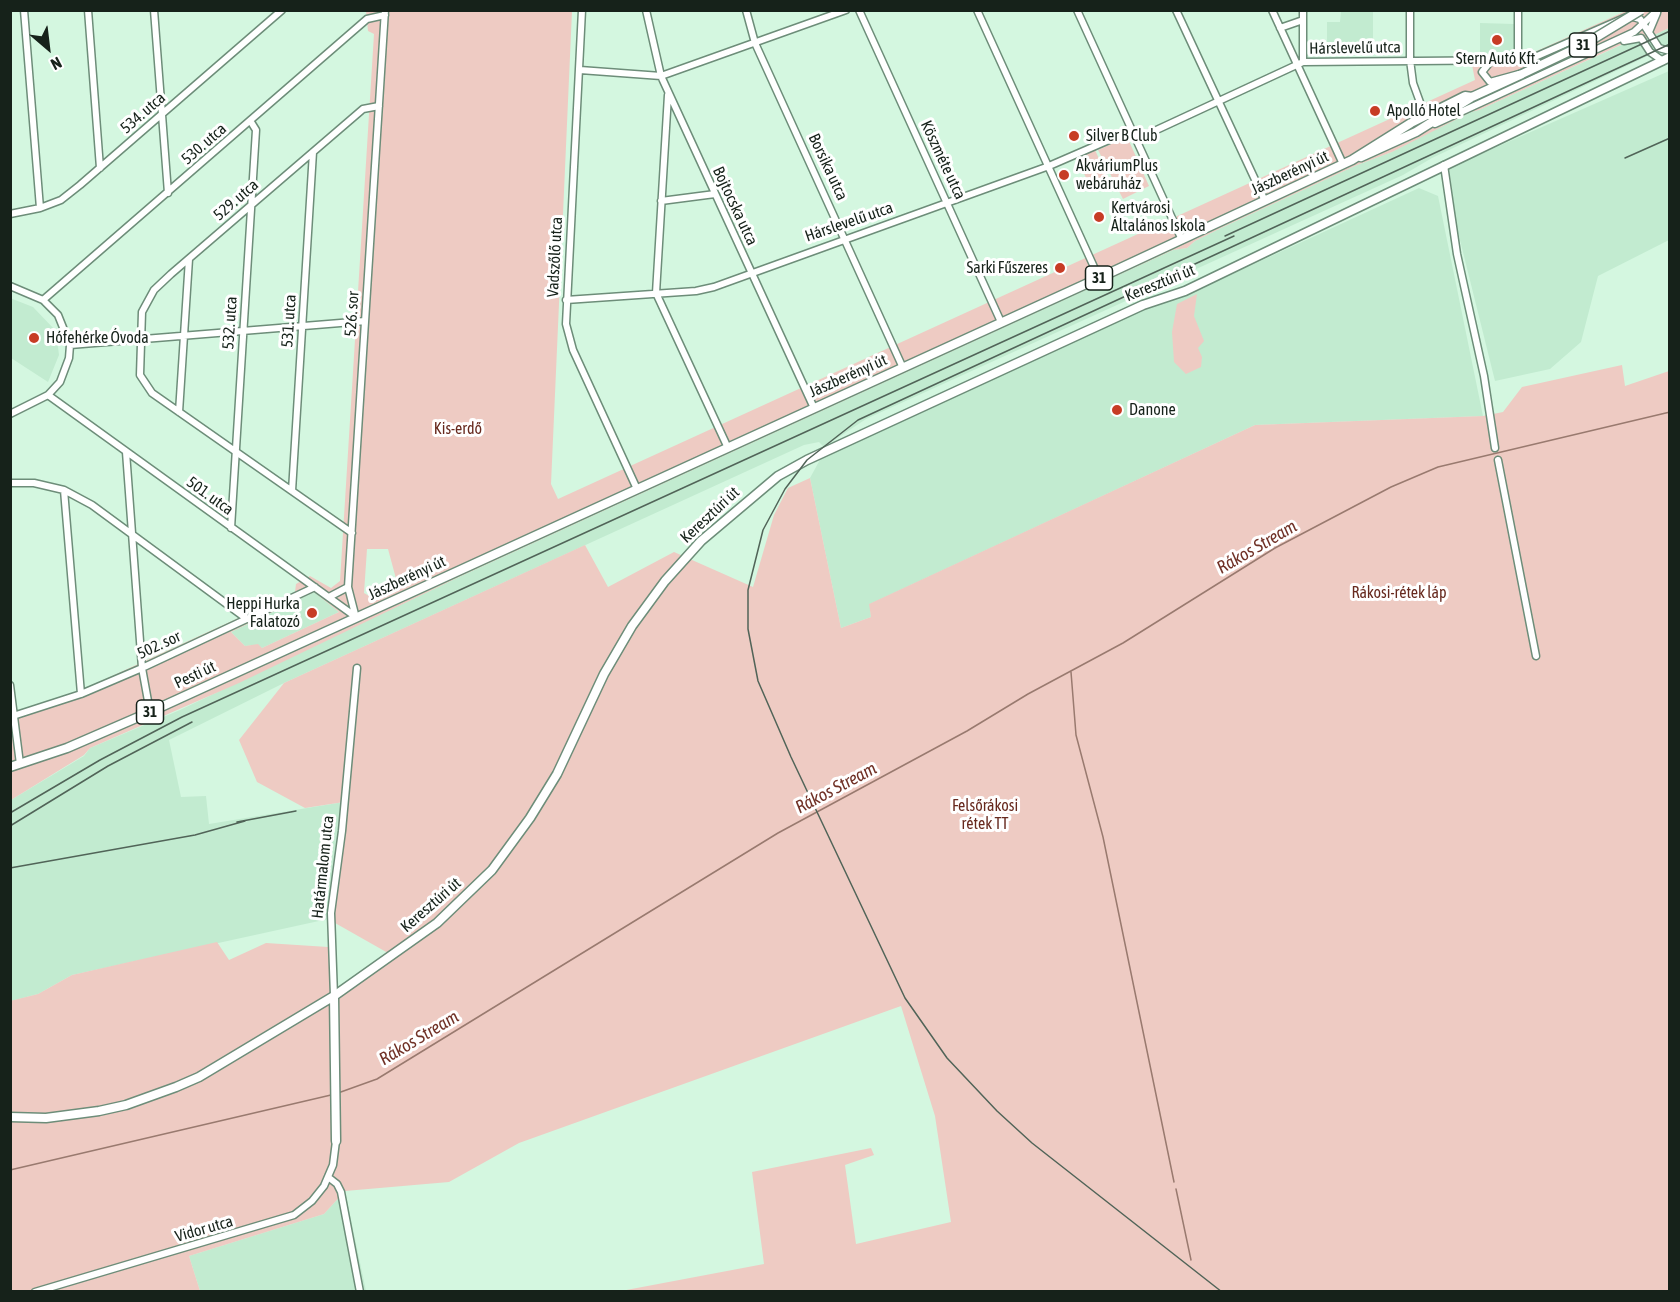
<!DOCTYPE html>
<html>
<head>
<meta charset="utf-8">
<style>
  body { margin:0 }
  #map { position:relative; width:1680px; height:1302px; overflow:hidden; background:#d4f7e0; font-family:"Asap Condensed",sans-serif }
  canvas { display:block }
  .frame { position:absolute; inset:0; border:12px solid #16221a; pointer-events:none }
  .north { position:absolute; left:18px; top:18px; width:60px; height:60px; -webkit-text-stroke:4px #fff; paint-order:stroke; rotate:152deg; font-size:16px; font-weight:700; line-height:24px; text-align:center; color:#16221a }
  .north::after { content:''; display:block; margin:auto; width:21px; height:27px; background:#16221a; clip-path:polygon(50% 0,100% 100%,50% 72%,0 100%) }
</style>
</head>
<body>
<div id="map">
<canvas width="1680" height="1302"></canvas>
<div class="frame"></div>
<div class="north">N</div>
</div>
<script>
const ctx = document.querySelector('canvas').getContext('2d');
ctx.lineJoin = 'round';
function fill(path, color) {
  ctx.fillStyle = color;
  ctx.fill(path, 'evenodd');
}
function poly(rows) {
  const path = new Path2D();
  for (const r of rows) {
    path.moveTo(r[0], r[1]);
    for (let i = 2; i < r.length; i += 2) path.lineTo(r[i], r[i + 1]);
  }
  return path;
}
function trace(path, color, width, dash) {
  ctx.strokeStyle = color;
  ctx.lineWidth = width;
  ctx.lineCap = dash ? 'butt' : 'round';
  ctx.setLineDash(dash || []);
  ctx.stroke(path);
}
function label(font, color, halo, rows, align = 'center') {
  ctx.font = font + ' "Asap Condensed",sans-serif';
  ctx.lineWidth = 6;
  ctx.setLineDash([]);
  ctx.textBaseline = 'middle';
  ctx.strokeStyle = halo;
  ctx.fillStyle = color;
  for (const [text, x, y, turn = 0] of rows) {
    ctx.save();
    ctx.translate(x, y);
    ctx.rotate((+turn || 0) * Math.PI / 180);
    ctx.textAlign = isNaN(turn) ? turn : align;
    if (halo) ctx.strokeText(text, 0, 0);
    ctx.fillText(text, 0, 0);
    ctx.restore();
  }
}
const built = poly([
  [1341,11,1373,11,1373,55,1363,52,1354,55,1327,55,1327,22,1340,22],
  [1480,23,1514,24,1514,55,1480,55],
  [1669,28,1669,46,1432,158,1403,175,866,419,824,447,819,442,804,445,284,683,169,740,181,797,206,796,209,824,344,802,328,919,72,975,38,994,11,1001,11,800,84,756,90,748,180,710,461,576,1173,250,1187,248,1195,241,1223,227,1357,165,1392,152,1471,111,1479,110,1626,43,1639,42],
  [1669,71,1669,240,1598,276,1581,342,1550,369,1495,381,1457,228,1449,168],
  [1419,188,1438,196,1483,416,1255,425,870,604,871,617,841,628,810,478,822,456,1149,307,1202,288],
  [10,298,33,307,56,331,59,355,48,382,11,358],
  [314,592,339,612,262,648,258,645,245,646,231,632],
  [345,1191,366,1291,200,1291,189,1256,324,1214]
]);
const green = poly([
  [366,11,572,11,551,484,558,499,1475,80,1470,55,1514,55,1526,51,1530,54,1626,11,1669,11,1669,28,1639,42,1625,43,1479,110,1471,112,1392,152,1357,165,1223,227,1195,241,1187,248,1173,250,461,576,239,683,90,748,84,755,11,800,11,713,75,693,295,592,296,584,310,576,331,588,340,581,374,34,368,31],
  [367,549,388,549,398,586,371,597,364,593],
  [314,592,339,612,262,648,258,644,245,646,231,632],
  [1120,140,1129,141,1149,186,1123,199,1098,150],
  [1095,150,1107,176,1089,184,1077,159],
  [1197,294,1194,316,1204,341,1198,348,1202,357,1201,367,1186,374,1174,362,1172,332,1177,304],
  [1622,365,1625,386,1669,371,1669,1291,621,1291,764,1264,752,1172,871,1148,874,1155,845,1165,856,1244,951,1222,935,1116,901,1006,519,1143,449,1182,345,1191,324,1214,189,1256,200,1291,11,1291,10,1001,38,994,72,975,217,942,229,960,266,943,328,947,332,992,388,953,328,919,344,802,305,808,257,782,239,740,284,683,585,545,608,587,674,552,753,587,774,515,788,488,810,478,841,628,871,617,869,604,1255,425,1483,416,1503,412,1522,387]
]);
const stream = poly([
  [1071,672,1076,735,1103,837,1174,1182],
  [338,1093,377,1079,778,833,967,731,1028,694,1123,643,1275,548,1391,487,1438,467,1670,412],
  [10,1170,331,1095],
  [1176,1189,1191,1260]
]);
const minor = poly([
  [24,10,40,208],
  [88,10,100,168],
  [154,10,168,193],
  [582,10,566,324,573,350,637,489],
  [646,10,661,76,814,408],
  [746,10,755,43,903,368],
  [859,10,1001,322],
  [977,10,1099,278],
  [1077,10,1182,240],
  [1176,10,1265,201],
  [1272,10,1343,164],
  [1303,10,1303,62],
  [1410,10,1410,60,1413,83,1421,105,1430,116],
  [1518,10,1518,61],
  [1280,28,1303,20],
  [1649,32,1657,13],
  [1624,41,1641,38,1650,52,1663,61],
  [1491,61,1482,72,1490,82,1519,74],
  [580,70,661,76,846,10],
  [668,95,656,293,728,448],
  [1435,124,1634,32,1658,10],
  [1137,139,1303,62,1528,60,1629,16,1640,19,1659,48,1670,51],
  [1444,165,1457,254,1484,376,1495,448],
  [661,201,715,194],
  [10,214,40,208,61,200,80,185,282,10],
  [10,286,43,300,58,315,70,345,69,358,60,382,48,395,10,414],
  [43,300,367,19,385,15],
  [566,300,696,291,714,287,1049,166,1132,130],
  [70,345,365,321],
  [48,395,356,617],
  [179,412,189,259],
  [126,452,142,668,150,712],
  [1498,460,1536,656],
  [10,483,34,483,64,490,92,505,247,619],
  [64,490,81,694],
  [292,491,313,152],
  [231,528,256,130,251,122],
  [352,533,152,393,140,375,142,312,154,290,171,274,363,109,379,106],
  [329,597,348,587],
  [356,618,348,587,385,10],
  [10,685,20,764],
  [10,717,81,694,142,668,315,587],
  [334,996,331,913,342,831,357,668],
  [328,1177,337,1184,341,1192,360,1292],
  [35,1292,294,1215,312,1201,324,1186,333,1165,336,1141]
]);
const major = poly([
  [1361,157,1416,132,1472,97,1522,74],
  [10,767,67,748,150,712,1099,278,1352,160,1411,123,1465,96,1472,97],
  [334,996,336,1141],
  [10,1117,46,1118,99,1111,126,1105,176,1087,199,1077,334,996,437,923,492,870,530,818,557,774,604,674,632,626,665,581,701,541,778,476,807,460,1143,305,1185,291,1670,57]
]);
const rail = poly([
  [1625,158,1670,138],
  [1225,236,1670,31],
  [10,813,100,760,182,717,1234,236],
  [237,822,296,811],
  [10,826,108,766,192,722],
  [10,868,195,835,245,821],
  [1222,1292,1032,1143,997,1111,947,1058,905,998,791,757,758,681,748,629,748,590,763,530,785,489,807,460,858,420,1670,44]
]);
const majorBridge = poly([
  [1522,74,1585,44,1641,10]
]);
const markers = [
  [1497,40,6,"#c73c25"],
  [1375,111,6,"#c73c25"],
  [1074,136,6,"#c73c25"],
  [1064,175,6,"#c73c25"],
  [1099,217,6,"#c73c25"],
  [1060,268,6,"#c73c25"],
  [34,338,6,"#c73c25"],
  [1117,410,6,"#c73c25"],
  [312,613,6,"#c73c25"]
];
const shields = [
  [1583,45,27],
  [1099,278,27],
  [150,712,27]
];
const shieldNames = [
  ["31",1583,45],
  ["31",1099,278],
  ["31",150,712]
];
const streetNames = [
  ["Hárslevelű utca",1355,48,-1],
  ["534. utca",143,113,-41],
  ["530. utca",204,144,-41],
  ["Köszméte utca",943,160,65],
  ["Borsika utca",828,167,65],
  ["Jászberényi út",1290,173,-25],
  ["529. utca",236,200,-41],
  ["Bojtocska utca",735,206,65],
  ["Hárslevelű utca",849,222,-19],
  ["Vadszőlő utca",555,257,-87],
  ["Keresztúri út",1160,283,-22],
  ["526. sor",352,314,-86],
  ["531. utca",289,321,-86],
  ["532. utca",230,323,-86],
  ["Jászberényi út",848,376,-24],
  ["501. utca",210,496,36],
  ["Keresztúri út",710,515,-43],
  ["Jászberényi út",407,578,-25],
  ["502. sor",159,645,-25],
  ["Pesti út",195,675,-25],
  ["Határmalom utca",323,867,-84],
  ["Keresztúri út",431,905,-41],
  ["Vidor utca",204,1229,-16]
];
const poiNames = [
  ["Stern Autó Kft.",1497,59,"center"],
  ["Apolló Hotel",1387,111],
  ["Silver B Club",1086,136],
  ["AkváriumPlus",1076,166],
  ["webáruház",1076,184],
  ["Kertvárosi",1111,208],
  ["Általános Iskola",1111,226],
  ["Sarki Fűszeres",1048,268,"right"],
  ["Hófehérke Óvoda",46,338],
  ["Danone",1129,410],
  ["Heppi Hurka",300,604,"right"],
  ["Falatozó",300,622,"right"]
];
const parkNames = [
  ["Kis-erdő",458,429],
  ["Rákosi-rétek láp",1399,593],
  ["Felsőrákosi",985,806],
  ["rétek TT",985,824]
];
const waterNames = [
  ["Rákos Stream",1257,547,-30],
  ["Rákos Stream",836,788,-28],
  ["Rákos Stream",419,1038,-31]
];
fill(built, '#c2ebd0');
fill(green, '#eecbc3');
trace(stream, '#997a6f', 1.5);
trace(minor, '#6d8d79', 9);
trace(major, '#6d8d79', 11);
trace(minor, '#fff', 6);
trace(major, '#fff', 8);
trace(rail, '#516458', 1.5);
trace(majorBridge, '#6d8d79', 11, []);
trace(majorBridge, '#fff', 8);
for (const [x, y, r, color] of markers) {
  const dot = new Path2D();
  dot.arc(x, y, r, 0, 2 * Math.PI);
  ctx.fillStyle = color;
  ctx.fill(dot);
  trace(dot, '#fff', 2);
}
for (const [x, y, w] of shields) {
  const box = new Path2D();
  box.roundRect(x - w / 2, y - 12, w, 24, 4.5);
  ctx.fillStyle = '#fff';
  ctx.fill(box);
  trace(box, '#16221a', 1.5);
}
label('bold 15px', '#16221a', null, shieldNames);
label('16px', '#16221a', '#fff', streetNames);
label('16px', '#16221a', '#fff', poiNames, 'left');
label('16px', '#67291e', '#fff', parkNames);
label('italic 18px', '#703126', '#fff', waterNames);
</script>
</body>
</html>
